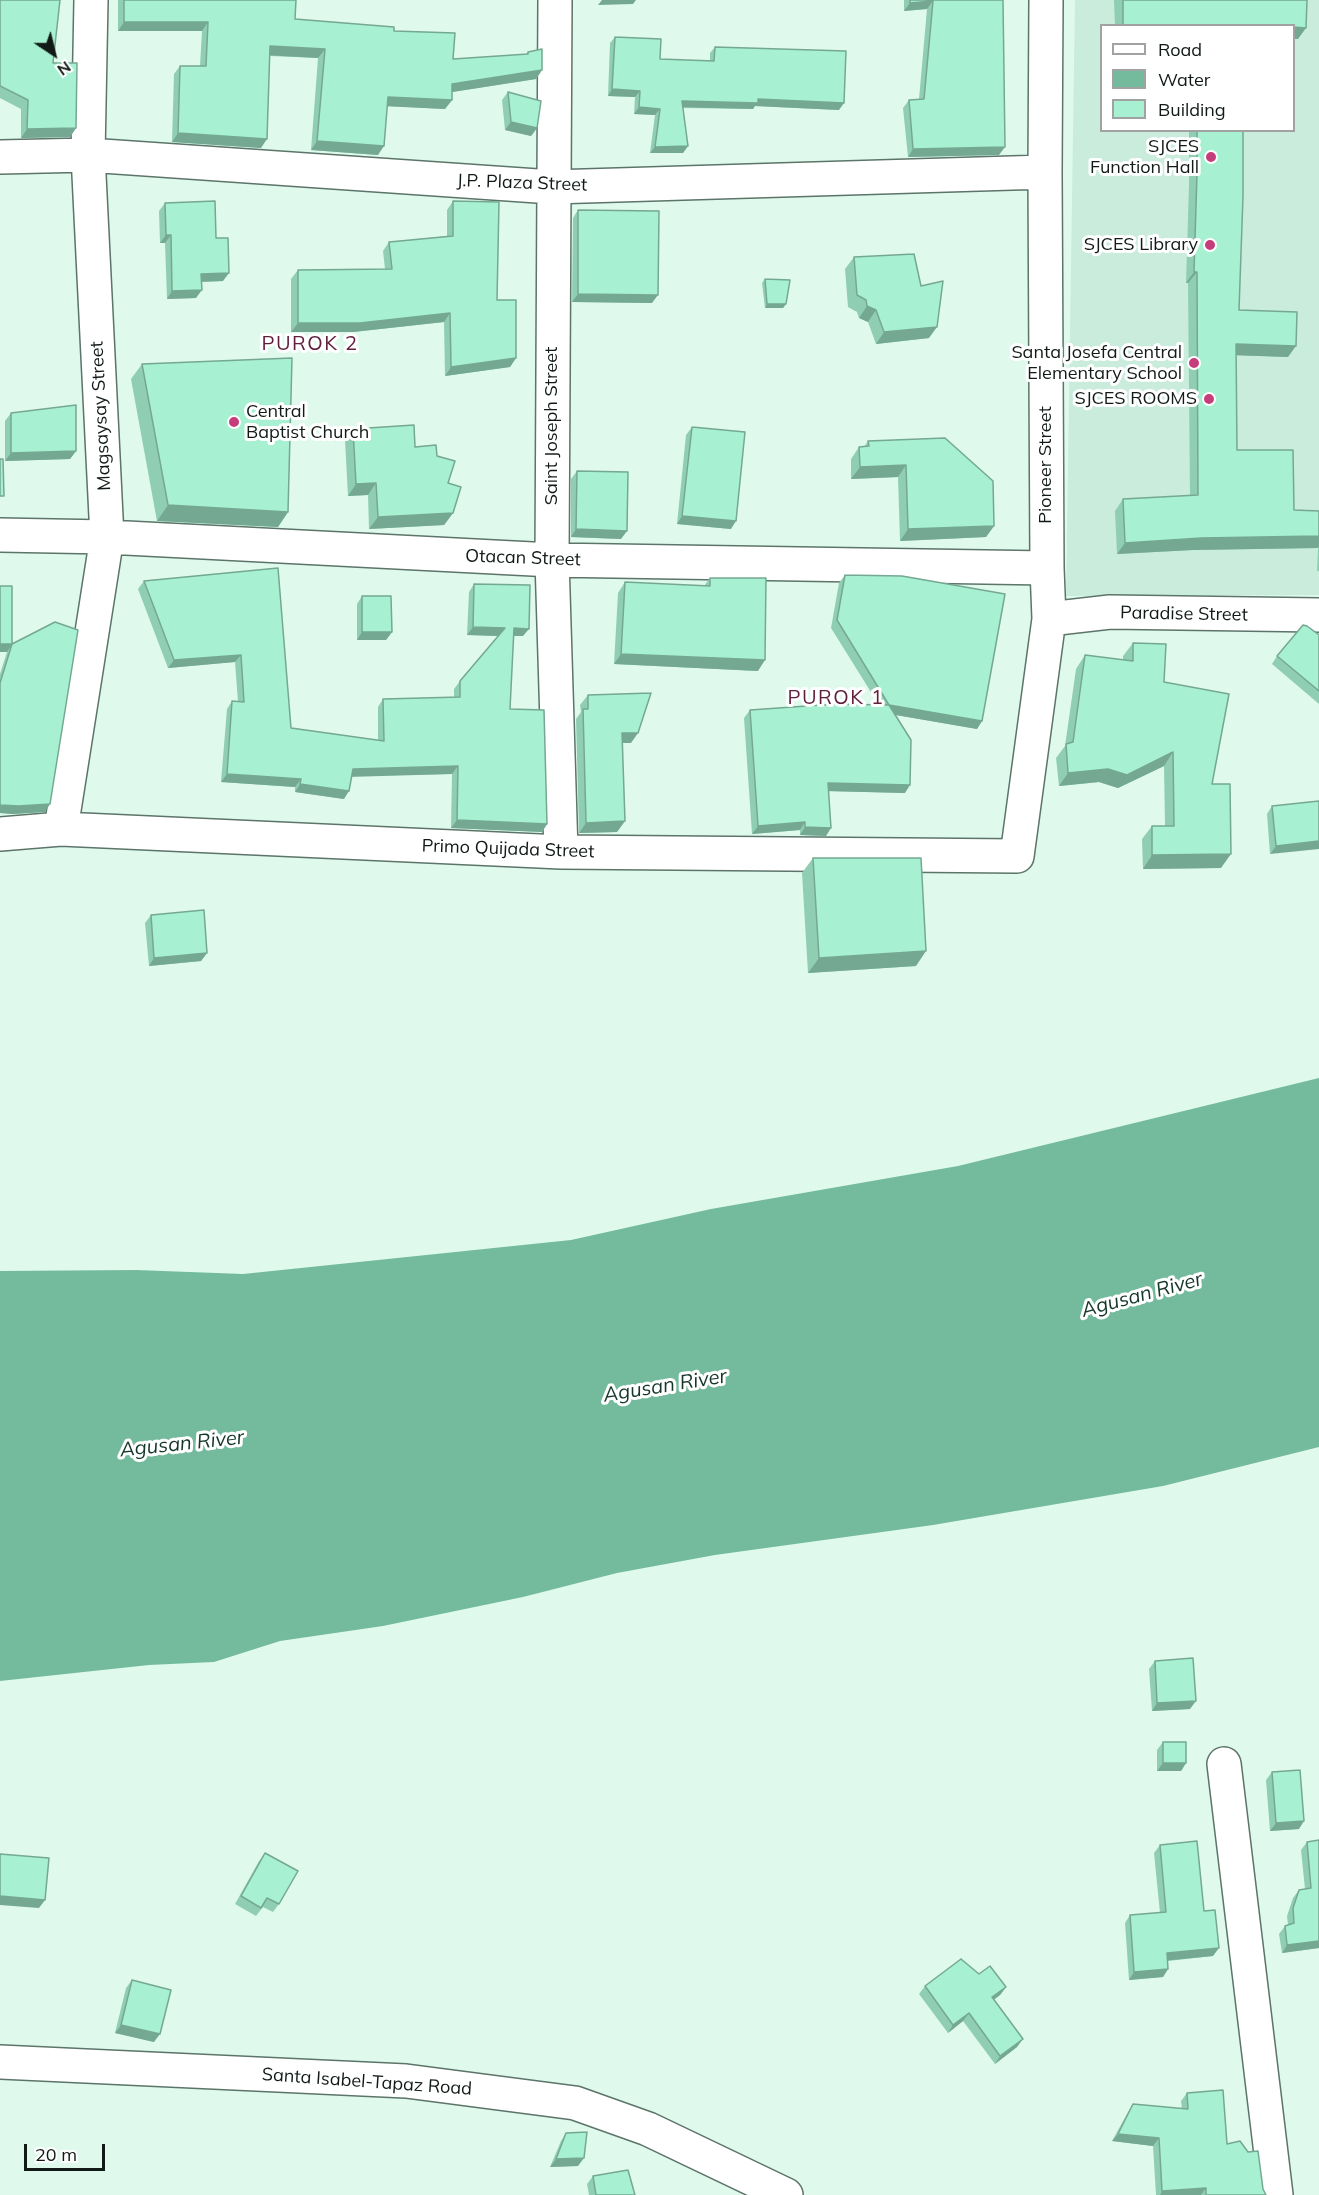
<!DOCTYPE html>
<html>
<head>
<meta charset="utf-8">
<style>
  body { margin:0 }
  #map { position:relative; width:1319px; height:2195px; overflow:hidden; background:#dffaed; font-family:Mulish,sans-serif }
  canvas { display:block }
  .legend { position:absolute; left:1100px; top:24px; width:195px; height:108px; box-sizing:border-box; background:#fff; border:2px solid #a0a3a2; margin:0; padding:8px 10px; list-style:none; font-size:18px; color:#111a16 }
  .legend li { display:flex; align-items:center; gap:12px; height:30px }
  .legend b { width:30px; border:2px solid #a0a3a2 }
  .north { position:absolute; left:24px; top:24px; width:60px; height:60px; -webkit-text-stroke:4px #fff; paint-order:stroke; rotate:145deg; font-size:16px; font-weight:700; line-height:24px; text-align:center; color:#111a16 }
  .north::after { content:''; display:block; margin:auto; width:21px; height:27px; background:#111a16; clip-path:polygon(50% 0,100% 100%,50% 72%,0 100%) }
  .scale { position:absolute; left:24px; top:2144px; width:81px; height:27px; box-sizing:border-box; border:3px solid #111a16; border-top:0; padding-left:8px; font-size:18px; line-height:21px; white-space:nowrap; color:#111a16; -webkit-text-stroke:4px #fff; paint-order:stroke }
</style>
</head>
<body>
<div id="map">
<canvas width="1319" height="2195"></canvas>
<ul class="legend">
<li><b style="height:8px;background:#fff"></b>Road</li>
<li><b style="height:16px;background:#74bb9e"></b>Water</li>
<li><b style="height:16px;background:#a7f0d1"></b>Building</li>
</ul>
<div class="north">N</div>
<div class="scale">20 m</div>
</div>
<script>
const ctx = document.querySelector('canvas').getContext('2d');
ctx.lineJoin = 'round';
function fill(path, color) {
  ctx.fillStyle = color;
  ctx.fill(path, 'evenodd');
}
function poly(rows) {
  const path = new Path2D();
  for (const r of rows) {
    path.moveTo(r[0], r[1]);
    for (let i = 2; i < r.length; i += 2) path.lineTo(r[i], r[i + 1]);
  }
  return path;
}
function trace(path, color, width, dash) {
  ctx.strokeStyle = color;
  ctx.lineWidth = width;
  ctx.lineCap = dash ? 'butt' : 'round';
  ctx.setLineDash(dash || []);
  ctx.stroke(path);
}
function label(font, color, halo, rows, align = 'center') {
  ctx.font = font + ' Mulish,sans-serif';
  ctx.lineWidth = 6;
  ctx.setLineDash([]);
  ctx.textBaseline = 'middle';
  ctx.strokeStyle = halo;
  ctx.fillStyle = color;
  for (const [text, x, y, turn = 0] of rows) {
    ctx.save();
    ctx.translate(x, y);
    ctx.rotate((+turn || 0) * Math.PI / 180);
    ctx.textAlign = isNaN(turn) ? turn : align;
    if (halo) ctx.strokeText(text, 0, 0);
    ctx.fillText(text, 0, 0);
    ctx.restore();
  }
}
const built = poly([
  [1075,0,1319,0,1319,595,1066,596],
  [1102,26,1294,26,1294,130,1102,130]
]);
const water = poly([
  [1319,1078,1319,1447,1163,1486,933,1525,715,1555,617,1573,523,1597,383,1626,280,1641,214,1662,149,1665,0,1681,0,1271,136,1270,243,1274,571,1240,711,1209,958,1166]
]);
const minor = poly([
  [555,0,552,560,561,852],
  [0,157,88,155,552,187,1045,172],
  [0,535,107,537,552,560,1047,568],
  [1049,619,1110,612,1319,615],
  [61,829,107,537,88,155,91,0],
  [0,834,61,829,561,852,1017,856,1049,619,1047,568,1045,172,1046,0],
  [1224,1764,1276,2195],
  [0,2062,406,2081,575,2103,648,2129,786,2195]
]);
const wall = poly([
  [0,0,53,63,76,128,70,137,21,138,21,109,0,98],
  [118,0,296,0,295,19,394,31,453,59,526,54,528,52,542,70,536,79,452,92,452,100,445,109,387,106,378,155,311,150,318,58,270,56,261,148,172,142,174,74,180,66,200,66,202,31,118,31],
  [904,0,1003,0,999,155,908,157,903,108,909,100,919,99,927,9,904,11],
  [1114,0,1307,0,1298,39,1293,26,1115,26],
  [615,37,660,59,710,61,710,53,715,47,839,110,755,106,753,109,683,108,688,146,683,153,650,153,655,115,634,114,635,97,608,96,610,43],
  [508,92,537,128,531,136,505,130,502,100],
  [1189,130,1243,130,1239,310,1288,357,1236,355,1237,450,1294,510,1319,511,1319,571,1317,571,1318,548,1193,550,1117,554,1115,511,1123,499,1190,496,1188,283,1186,283,1189,184],
  [453,201,497,300,516,358,510,367,445,376,444,322,353,332,291,332,291,279,298,270,385,269,383,251,389,242,447,236,447,210],
  [165,203,216,238,223,281,202,282,196,298,167,299,165,243,160,243,159,211],
  [578,210,652,303,572,302,573,218],
  [854,257,929,338,876,344,868,322,859,318,857,312,848,307,845,269],
  [765,279,786,304,783,308,765,308,762,283],
  [142,364,288,512,278,527,157,521,131,379],
  [11,413,76,451,70,459,5,461,5,421],
  [692,427,731,529,677,524,686,435],
  [353,429,415,447,437,456,448,483,453,513,444,525,369,529,368,495,348,496,345,440],
  [945,438,994,526,986,537,900,541,898,477,851,479,851,459,859,447,864,447,868,441],
  [577,471,621,539,571,537,571,479],
  [278,568,291,728,378,740,378,707,383,699,454,697,454,689,460,681,498,636,467,635,469,592,474,584,523,636,513,636,510,709,547,824,542,832,451,828,452,774,351,776,344,799,295,792,295,787,221,782,227,709,232,701,238,702,235,662,168,668,138,589,144,581],
  [845,575,982,721,977,729,896,715,905,793,829,791,826,836,800,835,800,830,752,834,744,718,750,710,879,705,831,628,839,583],
  [710,578,758,671,614,664,618,593,625,582,704,586],
  [0,586,12,644,45,812,13,814,0,813,0,674,7,652,0,652],
  [362,596,392,632,386,640,357,640,357,604],
  [1319,635,1319,704,1272,664,1277,656],
  [1133,643,1164,682,1212,784,1221,868,1143,869,1142,839,1152,826,1165,826,1164,766,1118,788,1099,782,1059,786,1056,758,1065,746,1076,669,1085,655,1123,660,1123,656],
  [588,695,631,743,622,743,625,821,617,832,579,833,576,719,581,712,580,705],
  [1319,801,1270,854,1267,814,1272,806],
  [813,858,916,966,808,973,802,873],
  [151,915,207,953,201,961,149,966,145,923],
  [1155,1661,1190,1709,1152,1711,1149,1669],
  [1163,1742,1186,1763,1181,1771,1157,1771,1157,1750],
  [1272,1772,1299,1829,1270,1831,1266,1780],
  [1307,1842,1319,1948,1282,1953,1279,1934,1285,1926,1288,1925,1287,1916,1293,1898,1299,1890,1305,1889,1301,1850],
  [1160,1845,1204,1911,1213,1956,1168,1961,1168,1969,1163,1977,1129,1980,1125,1923,1130,1915,1160,1913,1154,1853],
  [265,1853,279,1904,273,1912,263,1907,256,1916,235,1904,259,1861],
  [979,1974,1006,1987,1000,1995,994,2000,1017,2047,995,2064,963,2021,948,2033,919,1994,925,1986],
  [132,1980,154,2042,115,2033,126,1988],
  [1187,2093,1263,2189,1266,2195,1156,2195,1153,2146,1112,2141,1128,2112,1133,2104,1182,2109,1181,2101],
  [566,2133,578,2166,550,2167,561,2141],
  [593,2176,635,2195,589,2195,587,2184]
]);
const shadedWall = poly([
  [602,0,636,0,633,4,598,5],
  [933,1,927,9,904,11,910,3],
  [124,22,208,22,202,31,118,31],
  [1293,27,1306,28,1298,39,1293,39],
  [270,46,325,49,318,58,264,55],
  [542,70,536,79,446,93,452,84],
  [612,89,640,91,635,97,608,96],
  [388,97,452,100,445,109,382,106],
  [758,99,844,103,839,110,755,106,753,109,677,107,682,101],
  [639,107,660,109,655,115,634,114],
  [511,122,537,128,531,136,505,130],
  [76,128,70,137,21,138,27,129],
  [178,133,267,139,261,148,172,142],
  [317,141,384,146,378,155,311,150],
  [688,146,683,153,650,153,655,147],
  [1005,147,999,155,908,157,913,149],
  [166,235,171,235,165,243,160,243],
  [1194,272,1197,272,1188,283,1186,283],
  [229,273,223,281,196,282,201,274],
  [202,290,196,298,167,299,172,291],
  [578,294,658,295,652,303,572,302],
  [767,304,786,304,783,308,765,308],
  [867,306,876,310,868,322,859,318],
  [450,313,444,322,353,332,291,332,298,323],
  [937,327,929,338,876,344,884,332],
  [1236,344,1296,346,1288,357,1228,355],
  [516,358,510,367,445,376,451,367],
  [76,451,70,459,5,461,11,453],
  [906,465,898,477,851,479,860,467],
  [376,483,368,495,348,496,356,484],
  [168,505,288,512,278,527,157,521],
  [453,513,444,525,369,529,378,517],
  [682,516,736,521,731,529,677,524],
  [994,526,986,537,900,541,908,529],
  [576,529,627,531,621,539,571,537],
  [1319,536,1319,546,1318,548,1193,550,1117,554,1125,543,1201,538],
  [473,627,505,628,499,636,467,635],
  [514,628,529,629,523,636,508,636],
  [362,632,392,632,386,640,357,640],
  [0,644,12,644,7,652,0,652],
  [621,654,765,660,758,671,614,664],
  [241,655,235,662,168,668,174,660],
  [889,705,982,721,977,729,884,713],
  [622,733,638,733,631,743,614,743],
  [1173,752,1164,766,1118,788,1099,782,1059,786,1068,773,1108,769],
  [458,766,452,774,347,777,353,769],
  [227,774,301,779,295,787,221,782],
  [828,783,910,785,905,793,823,791],
  [300,784,349,791,344,799,295,792],
  [50,804,45,812,13,814,0,813,0,805],
  [457,820,547,824,542,832,451,828],
  [625,821,617,832,579,833,586,823],
  [805,822,800,830,752,834,758,826],
  [805,827,831,828,826,836,800,835],
  [1319,841,1319,849,1270,854,1276,846],
  [1231,854,1221,868,1143,869,1152,855],
  [926,951,916,966,808,973,819,958],
  [207,953,201,961,149,966,154,958],
  [1196,1701,1190,1709,1152,1711,1157,1703],
  [1163,1763,1186,1763,1181,1771,1157,1771],
  [1304,1821,1299,1829,1270,1831,1276,1823],
  [0,1896,45,1900,39,1908,0,1905],
  [1319,1941,1319,1948,1282,1953,1287,1945],
  [1219,1948,1213,1956,1162,1961,1167,1953],
  [1168,1969,1163,1977,1129,1980,1134,1972],
  [1006,1987,1000,1995,986,2005,992,1997],
  [969,2013,963,2021,948,2033,953,2025],
  [121,2025,160,2034,154,2042,115,2033],
  [1023,2039,1017,2047,995,2064,1000,2056],
  [1118,2134,1159,2138,1153,2146,1112,2141],
  [584,2158,578,2166,550,2167,556,2159],
  [1206,2188,1201,2195,1160,2195,1162,2191]
]);
const building = poly([
  [0,0,60,0,53,63,77,63,76,128,27,129,28,100,0,86,0,0],
  [124,0,296,0,295,19,394,27,394,31,455,33,453,59,528,54,528,52,542,49,542,70,452,84,452,100,388,97,384,146,317,141,325,49,270,46,267,139,178,133,180,66,206,66,208,22,124,22,124,0],
  [910,0,1003,0,1005,147,913,149,909,100,924,99,933,1,910,3,910,0],
  [1123,0,1307,0,1306,28,1293,27,1293,26,1123,26,1123,0],
  [615,37,661,39,660,59,714,61,715,47,846,51,844,103,758,99,758,103,682,101,688,146,655,147,660,109,639,107,640,91,612,89,615,37],
  [508,92,541,101,537,128,511,122,508,92],
  [1197,130,1243,130,1243,196,1239,310,1297,312,1296,346,1236,344,1237,450,1293,450,1294,510,1319,511,1319,536,1201,538,1125,543,1123,499,1198,495,1197,272,1194,272,1197,173,1197,130],
  [215,201,216,238,228,238,229,273,201,274,202,290,172,291,171,235,166,235,165,203,215,201],
  [453,201,499,202,497,300,516,300,516,358,451,367,450,313,360,323,298,323,298,270,392,269,389,242,453,236,453,201],
  [578,210,659,211,658,295,578,294,578,210],
  [914,254,921,286,943,281,937,327,884,332,876,310,867,306,866,300,857,295,854,257,914,254],
  [765,279,790,280,786,304,767,304,765,279],
  [292,358,288,512,168,505,142,364,292,358],
  [76,405,76,451,11,453,11,413,76,405],
  [414,425,415,447,436,445,437,456,455,461,448,483,461,487,453,513,378,517,376,483,356,484,353,429,414,425],
  [692,427,745,432,736,521,682,516,692,427],
  [945,438,993,481,994,526,908,529,906,465,860,467,859,447,869,446,868,441,945,438],
  [0,459,3,459,4,496,0,496,0,459],
  [577,471,628,472,627,531,576,529,577,471],
  [278,568,291,728,384,741,383,699,460,697,460,681,505,628,473,627,474,584,530,585,529,629,514,628,510,709,544,710,547,824,457,820,458,766,353,769,349,791,300,784,301,779,227,774,232,701,244,702,241,655,174,660,144,581,278,568],
  [845,575,902,576,1005,594,982,721,889,705,837,620,845,575],
  [710,578,766,578,765,660,621,654,625,582,710,586,710,578],
  [0,586,12,586,12,644,0,644,0,586],
  [362,596,391,596,392,632,362,632,362,596],
  [55,622,78,630,50,804,19,806,0,805,0,683,12,644,55,622],
  [1303,625,1307,626,1319,635,1319,691,1277,656,1303,625],
  [1133,643,1166,644,1164,682,1229,694,1212,784,1230,784,1231,854,1152,855,1152,826,1174,826,1173,752,1127,775,1108,769,1068,773,1066,744,1073,742,1085,655,1133,661,1133,643],
  [651,693,638,733,622,733,625,821,586,823,583,709,588,709,588,695,651,693],
  [835,704,889,705,911,740,910,785,828,783,831,828,805,827,805,822,758,826,750,710,835,704],
  [1319,801,1319,841,1276,846,1272,806,1319,801],
  [813,858,921,858,926,951,819,958,813,858],
  [204,910,207,953,154,958,151,915,204,910],
  [1193,1658,1196,1701,1157,1703,1155,1661,1193,1658],
  [1163,1742,1186,1742,1186,1763,1163,1763,1163,1742],
  [1300,1770,1304,1821,1276,1823,1272,1772,1300,1770],
  [1319,1840,1319,1941,1287,1945,1285,1926,1294,1923,1293,1908,1299,1890,1311,1888,1307,1842,1319,1840],
  [1197,1841,1204,1911,1215,1910,1219,1948,1167,1953,1168,1969,1134,1972,1130,1915,1166,1912,1160,1845,1197,1841],
  [265,1853,298,1871,279,1904,267,1898,261,1908,241,1896,265,1853],
  [0,1854,49,1858,45,1900,0,1896,0,1854],
  [961,1959,979,1974,990,1966,1006,1987,992,1997,1023,2039,1000,2056,969,2013,953,2025,925,1986,961,1959],
  [132,1980,171,1990,160,2034,121,2025,132,1980],
  [1223,2090,1227,2144,1240,2141,1248,2152,1258,2151,1263,2189,1266,2195,1206,2195,1206,2188,1162,2191,1159,2138,1118,2134,1133,2104,1188,2109,1187,2093,1223,2090],
  [587,2132,584,2158,556,2159,566,2133,587,2132],
  [628,2170,635,2195,596,2195,593,2176,628,2170]
]);
const markers = [
  [1211,157,6,"#c53d7b"],
  [1210,245,6,"#c53d7b"],
  [1194,363,6,"#c53d7b"],
  [1209,399,6,"#c53d7b"],
  [234,422,6,"#c53d7b"]
];
const poiNames = [
  ["SJCES",1199,147],
  ["Function Hall",1199,168],
  ["SJCES Library",1198,245],
  ["Santa Josefa Central",1182,353],
  ["Elementary School",1182,374],
  ["SJCES ROOMS",1197,399],
  ["Central",246,412,"left"],
  ["Baptist Church",246,433,"left"]
];
const streetNames = [
  ["J.P. Plaza Street",522,183,2],
  ["Magsaysay Street",101,416,-93],
  ["Saint Joseph Street",552,426,-90],
  ["Pioneer Street",1046,465,-90],
  ["Otacan Street",523,558,2],
  ["Paradise Street",1184,614,1],
  ["Primo Quijada Street",508,849,2],
  ["Santa Isabel-Tapaz Road",367,2082,4]
];
const neighbourhoodNames = [
  ["PUROK 2",310,344],
  ["PUROK 1",836,698]
];
const waterNames = [
  ["Agusan River",1142,1295,-15],
  ["Agusan River",665,1386,-9],
  ["Agusan River",182,1444,-6]
];
fill(built, '#caecdd');
fill(water, '#74bb9e');
trace(minor, '#5c7469', 36);
trace(minor, '#fff', 33);
fill(wall, '#90ceb4');
fill(shadedWall, '#75a892');
fill(building, '#a7f0d1');
trace(building, '#75a892', 1.5);
for (const [x, y, r, color] of markers) {
  const dot = new Path2D();
  dot.arc(x, y, r, 0, 2 * Math.PI);
  ctx.fillStyle = color;
  ctx.fill(dot);
  trace(dot, '#fff', 2);
}
label('18px', '#111a16', '#fff', poiNames, 'right');
label('18px', '#111a16', '#fff', streetNames);
ctx.letterSpacing = '1.5px';
label('20px', '#5f1e3b', '#fff', neighbourhoodNames);
ctx.letterSpacing = '0px';
label('italic 20px', '#15372a', '#fff', waterNames);
</script>
</body>
</html>
